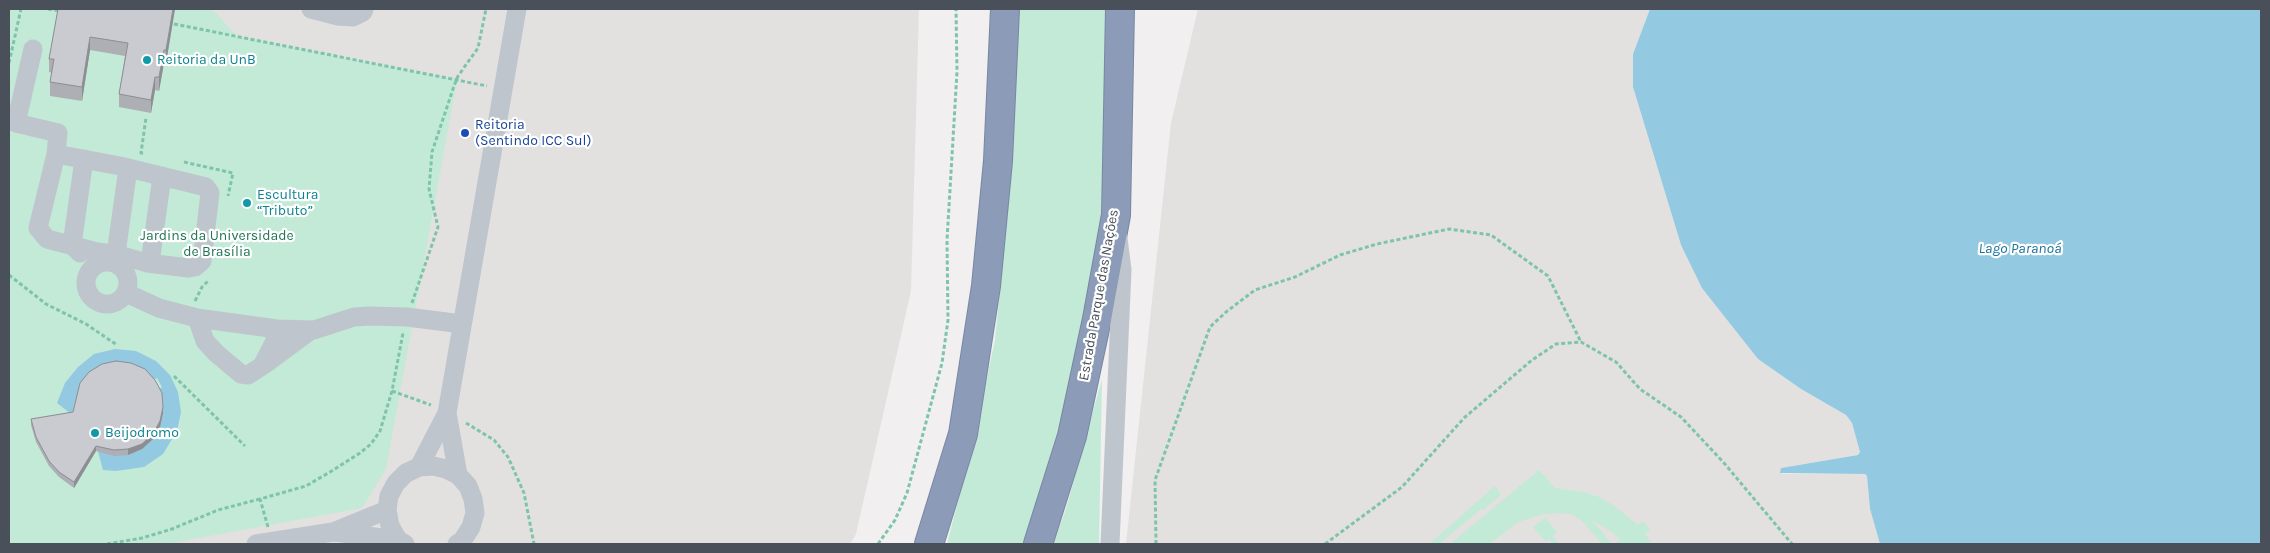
<!DOCTYPE html>
<html>
<head>
<meta charset="utf-8">
<style>
  body { margin:0 }
  #map { position:relative; width:2270px; height:553px; overflow:hidden; background:#f1efef; font-family:Karla,sans-serif }
  canvas { display:block }
  .frame { position:absolute; inset:0; border:10px solid #49505a; pointer-events:none }
</style>
</head>
<body>
<div id="map">
<canvas width="2270" height="553"></canvas>
<div class="frame"></div>
</div>
<script>
const ctx = document.querySelector('canvas').getContext('2d');
ctx.lineJoin = 'round';
function fill(path, color) {
  ctx.fillStyle = color;
  ctx.fill(path, 'evenodd');
}
function poly(rows) {
  const path = new Path2D();
  for (const r of rows) {
    if (r.length === 3) {
      path.moveTo(r[0] + r[2], r[1]);
      path.arc(r[0], r[1], r[2], 0, 2 * Math.PI);
      continue;
    }
    path.moveTo(r[0], r[1]);
    for (let i = 2; i < r.length; i += 2) path.lineTo(r[i], r[i + 1]);
  }
  return path;
}
function trace(path, color, width, dash) {
  ctx.strokeStyle = color;
  ctx.lineWidth = width;
  ctx.lineCap = dash ? 'butt' : 'round';
  ctx.setLineDash(dash || []);
  ctx.stroke(path);
}
function label(font, color, halo, rows, align = 'center') {
  ctx.font = font + ' Karla,sans-serif';
  ctx.lineWidth = 4.5;
  ctx.setLineDash([]);
  ctx.textBaseline = 'middle';
  ctx.strokeStyle = halo;
  ctx.fillStyle = color;
  for (const [text, x, y, turn = 0] of rows) {
    ctx.save();
    ctx.translate(x, y);
    ctx.rotate((+turn || 0) * Math.PI / 180);
    ctx.textAlign = isNaN(turn) ? turn : align;
    if (halo) ctx.strokeText(text, 0, 0);
    ctx.fillText(text, 0, 0);
    ctx.restore();
  }
}
const education = poly([
  [9,9,919,9,911,291,856,534,850,544,9,544],
  [1198,9,1650,9,1633,54,1633,87,1681,245,1758,359,1801,389,1846,415,1852,423,1860,452,1858,455,1781,468,1782,474,1865,474,1867,476,1870,509,1880,544,1126,544,1171,123]
]);
const green = poly([
  [9,9,212,9,237,36,457,80,386,469,362,508,166,544,9,544],
  [1018,9,1110,9,1105,192,1101,232,1076,376,1026,544,947,544,975,434,995,340,1011,177],
  [1102,379,1099,544,1053,544,1066,509],
  [1539,470,1555,488,1583,492,1599,497,1613,505,1638,525,1643,521,1650,529,1645,534,1652,544,1615,544,1620,539,1609,530,1592,520,1612,544,1602,544,1583,522,1572,514,1558,513,1544,514,1518,522,1489,544,1450,544],
  [1495,486,1501,495,1483,510,1481,509,1439,544,1429,544],
  [1545,518,1557,532,1552,536,1559,544,1554,544,1549,539,1546,542,1533,527]
]);
const water = poly([
  [1650,9,2261,9,2261,544,1880,544,1870,509,1867,476,1865,474,1780,473,1781,468,1858,455,1860,452,1852,423,1846,415,1801,389,1758,359,1702,288,1681,245,1633,87,1633,54],
  [115,349,136,351,156,361,170,375,178,392,181,412,177,431,163,454,144,467,116,471,103,470,97,448,162,387,157,378,75,417,57,403,65,383,78,367,94,354]
]);
const path = poly([
  [48,9,60,11],
  [174,24,487,86],
  [9,63,21,9],
  [143,153,141,153,146,118],
  [184,162,233,173,228,196],
  [9,275,46,304,86,324,117,345],
  [195,301,202,287,209,280],
  [412,303,438,227,429,189,432,152,454,86,458,76,478,48,486,9],
  [174,376,245,446],
  [392,391,431,405],
  [466,423,494,440,508,457,524,493,534,544],
  [268,527,260,499,306,486,330,472,360,453,371,444,380,431,392,391,403,333],
  [107,544,142,538,172,529,218,510,260,499],
  [878,544,895,520,907,493,942,363,948,320,947,240,957,72,956,9],
  [1156,544,1155,480,1210,327,1226,312,1255,290,1295,277,1340,255,1377,244,1449,229,1491,235,1548,276,1581,342],
  [1325,544,1402,487,1464,418,1532,360,1556,344,1581,342,1616,362,1640,389,1681,417,1724,463,1792,544]
]);
const minor = poly([
  [311,9,338,16,353,17,363,12,364,9],
  [33,49,16,123,58,133,56,154],
  [56,154,120,166,206,187,210,193,202,261,195,267,189,268,147,263,116,254,97,252,47,239,38,228,56,154],
  [80,253,72,245,84,159],
  [116,254,128,168],
  [107,283,21],
  [150,263,162,176],
  [126,293,159,308,197,318,277,329,314,330,354,317,370,316,407,317,462,324],
  [197,318,205,341,216,353,241,374,248,375,262,366,274,343,277,329],
  [265,364,311,330],
  [447,413,458,475],
  [419,467,447,413,517,9],
  [335,532,398,540,405,544],
  [398,540,390,526,387,510,389,496,396,483,406,473,419,467,433,466,446,469,458,475,468,486,473,499,475,513,471,527,462,541,457,544],
  [256,544,333,532,387,510],
  [1110,544,1122,270,1118,238]
]);
const highway = poly([
  [929,544,963,434,986,286,998,161,1005,9],
  [1038,544,1072,436,1097,319,1116,215,1120,9]
]);
const wall = poly([
  [58,9,175,9,166,63,164,63,159,91,155,90,151,113,119,107,119,94,125,56,90,50,82,101,50,96,50,82,52,73,49,72,49,59],
  [73,412,163,413,160,427,153,439,142,449,128,455,114,456,96,451,74,488,59,477,49,466,36,442,31,425,31,419]
]);
const shadedWall = poly([
  [173,9,175,9,166,63,166,50],
  [90,37,90,50,82,101,82,87],
  [164,50,164,63,159,91,159,77],
  [155,77,155,90,151,113,151,100],
  [163,407,163,413,160,427,153,439,142,449,128,455,128,449],
  [96,446,96,451,74,488,74,482]
]);
const building = poly([
  [58,9,173,9,166,50,164,50,159,77,155,77,151,100,119,94,128,43,90,37,82,87,50,82,54,59,49,59,58,9],
  [116,361,131,363,145,369,155,380,162,393,163,407,160,421,153,434,142,444,128,449,114,450,96,446,74,482,59,472,49,461,36,437,31,419,73,412,80,383,89,372,102,364,116,361]
]);
const markers = [
  [147,60,5,"#0f9aa8"],
  [465,133,5,"#1a4fb4"],
  [247,203,5,"#0f9aa8"],
  [95,433,5,"#0f9aa8"]
];
const cultureNames = [
  ["Reitoria da UnB",157,60],
  ["Escultura",257,195],
  ["“Tributo”",257,211],
  ["Beijodromo",105,433]
];
const transitNames = [
  ["Reitoria",475,125],
  ["(Sentindo ICC Sul)",475,141]
];
const parkNames = [
  ["Jardins da Universidade",217,236],
  ["de Brasília",217,252]
];
const streetNames = [
  ["Estrada Parque das Nações",1099,295,-80]
];
const waterNames = [
  ["Lago Paranoá",2020,249]
];
fill(education, '#e2e1e0');
fill(green, '#c2ead7');
fill(water, '#94c9e2');
trace(highway, '#7787a4', 30);
trace(path, '#7ec4aa', 3, [4, 2.5]);
trace(minor, '#bfc5cc', 19);
trace(highway, '#8c9cb8', 28);
fill(wall, '#adafb4');
fill(shadedWall, '#8d8e92');
fill(building, '#c9cbd1');
trace(building, '#8d8e92', 1);
for (const [x, y, r, color] of markers) {
  const dot = new Path2D();
  dot.arc(x, y, r, 0, 2 * Math.PI);
  ctx.fillStyle = color;
  ctx.fill(dot);
  trace(dot, '#fff', 2);
}
label('14px', '#0d838f', '#fff', cultureNames, 'left');
label('14px', '#164399', '#fff', transitNames, 'left');
label('14px', '#217455', '#fff', parkNames);
label('14px', '#49505a', '#fff', streetNames);
label('italic 15px', '#1c719b', '#fff', waterNames);
</script>
</body>
</html>
